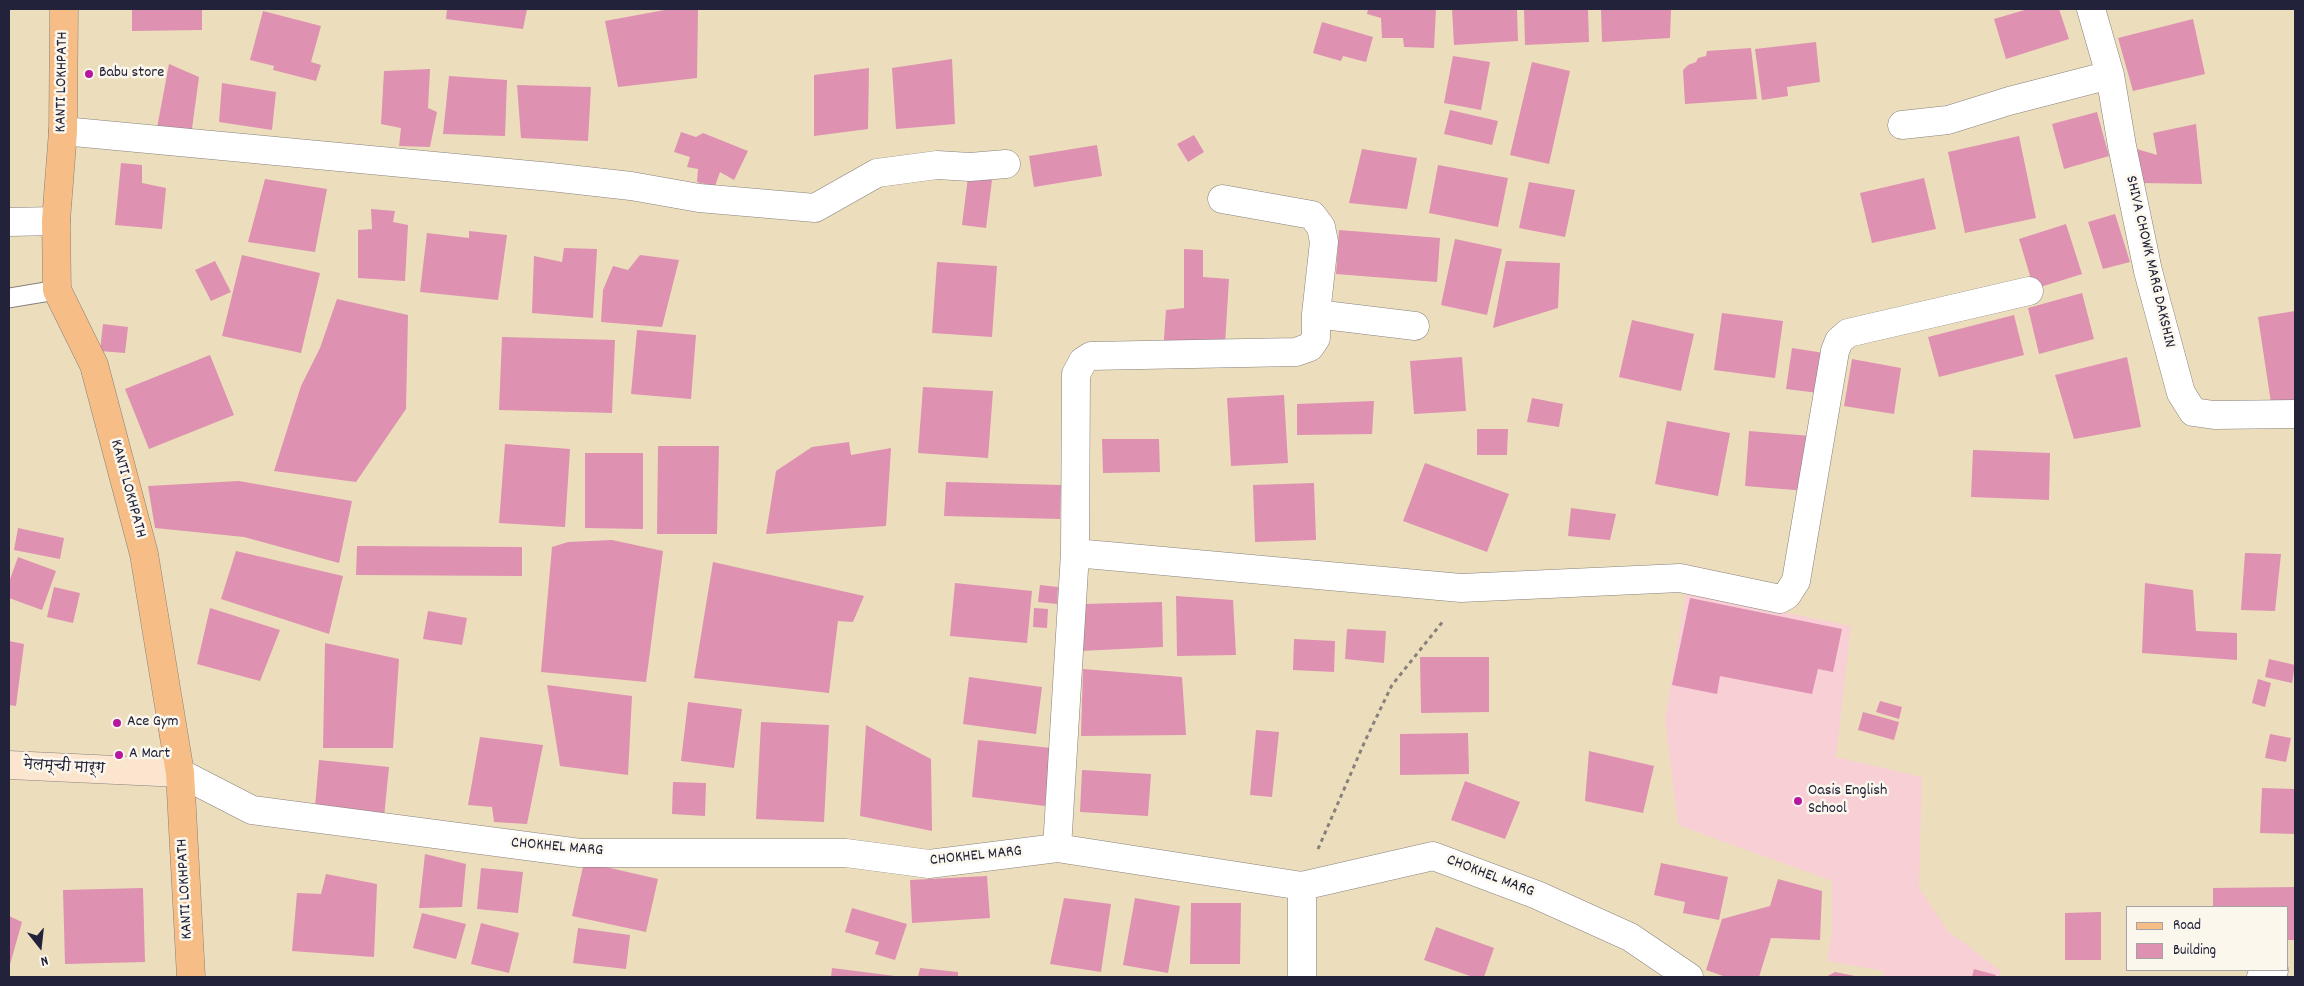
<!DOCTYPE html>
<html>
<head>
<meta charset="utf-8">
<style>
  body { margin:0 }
  #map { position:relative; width:2304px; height:986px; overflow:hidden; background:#ecdebc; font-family:Dekko,sans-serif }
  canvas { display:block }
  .frame { position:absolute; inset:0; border:10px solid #22223b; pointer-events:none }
  .legend { position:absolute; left:2126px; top:906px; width:162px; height:65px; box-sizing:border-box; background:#fbf7ec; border:1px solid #a4a2a5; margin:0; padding:6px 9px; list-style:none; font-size:15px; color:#22223b }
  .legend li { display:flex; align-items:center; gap:10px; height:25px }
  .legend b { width:25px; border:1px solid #a4a2a5 }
  .north { position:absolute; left:15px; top:921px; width:50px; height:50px; -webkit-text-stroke:4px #fbf7ec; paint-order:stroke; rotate:164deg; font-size:14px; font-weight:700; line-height:20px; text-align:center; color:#22223b }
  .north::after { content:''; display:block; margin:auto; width:18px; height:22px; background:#22223b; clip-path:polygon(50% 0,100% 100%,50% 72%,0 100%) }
</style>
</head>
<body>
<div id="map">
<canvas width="2304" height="986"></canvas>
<div class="frame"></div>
<ul class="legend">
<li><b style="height:6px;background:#f6be86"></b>Road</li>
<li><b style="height:14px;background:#de91b1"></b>Building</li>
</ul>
<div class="north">N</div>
</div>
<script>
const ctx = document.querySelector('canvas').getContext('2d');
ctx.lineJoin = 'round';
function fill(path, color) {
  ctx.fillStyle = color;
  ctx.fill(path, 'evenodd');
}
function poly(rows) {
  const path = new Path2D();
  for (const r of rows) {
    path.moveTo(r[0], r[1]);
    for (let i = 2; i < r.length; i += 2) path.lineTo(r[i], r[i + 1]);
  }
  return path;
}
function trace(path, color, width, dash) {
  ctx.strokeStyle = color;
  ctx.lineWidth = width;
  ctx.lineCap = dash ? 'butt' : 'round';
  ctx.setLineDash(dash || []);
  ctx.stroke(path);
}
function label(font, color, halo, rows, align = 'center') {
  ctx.font = font + ' Dekko,"Playpen Sans Deva",sans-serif';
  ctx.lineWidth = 5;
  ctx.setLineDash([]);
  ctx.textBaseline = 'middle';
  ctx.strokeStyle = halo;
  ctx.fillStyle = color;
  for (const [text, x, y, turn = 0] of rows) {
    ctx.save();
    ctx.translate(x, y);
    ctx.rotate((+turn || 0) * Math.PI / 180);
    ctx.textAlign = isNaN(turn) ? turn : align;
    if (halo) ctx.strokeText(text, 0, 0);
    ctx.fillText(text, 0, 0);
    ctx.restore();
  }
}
const built = poly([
  [1686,592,1851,626,1836,757,1922,777,1919,888,1948,931,2001,971,1999,977,1883,977,1884,971,1827,961,1832,932,1832,881,1678,825,1665,720]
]);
const building = poly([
  [132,9,202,9,202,30,132,31],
  [447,9,527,9,523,29,446,19],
  [670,9,698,9,697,78,618,87,605,21],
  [1368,9,1436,9,1434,48,1404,47,1403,38,1382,38,1381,18,1367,14],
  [1452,9,1517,9,1518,41,1454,45],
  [1524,9,1588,9,1589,42,1525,45],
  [1601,9,1671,9,1670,38,1602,42],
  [2028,9,2059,9,2069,39,2006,59,1994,19],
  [263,11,321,26,311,62,321,65,316,81,273,70,274,66,250,60],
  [2193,19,2205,74,2133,91,2118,38],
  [1322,22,1373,37,1366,62,1343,56,1341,61,1313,53],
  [1816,42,1820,82,1787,87,1788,96,1762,100,1755,49],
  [1751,48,1757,99,1685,104,1683,70,1688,65,1696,62,1698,58,1706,56,1707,51],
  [1453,56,1490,62,1481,110,1444,103],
  [952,59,955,124,896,129,892,68],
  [1532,62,1570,71,1549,164,1510,155],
  [169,64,199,77,191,136,157,128],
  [869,68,868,129,814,136,814,75],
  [430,69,428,108,437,112,430,147,399,146,401,128,381,124,384,71],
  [449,76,507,80,505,136,443,134],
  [222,83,276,92,272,130,219,122],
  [517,85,591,87,588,141,521,138],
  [1450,110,1498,121,1492,145,1444,134],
  [2097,112,2109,156,2064,169,2052,124],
  [2196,124,2202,184,2141,183,2137,149,2157,155,2153,133],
  [681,132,696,137,703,133,748,151,734,180,720,172,715,186,697,182,698,169,687,167,690,157,674,152],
  [1194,135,1204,152,1188,162,1177,144],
  [2019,136,2036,218,1965,233,1948,152],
  [1097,145,1102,176,1034,187,1029,156],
  [1362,149,1417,158,1407,209,1349,203],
  [121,163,142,165,142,183,166,188,162,229,115,225],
  [1438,165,1508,178,1498,227,1429,213],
  [968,177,992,180,986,228,962,225],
  [1924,178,1936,229,1872,243,1860,193],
  [265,179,327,189,315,252,248,242],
  [1529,182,1575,190,1565,237,1519,228],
  [371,209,395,211,393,222,408,225,405,281,358,278,358,230,372,229],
  [2115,214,2130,262,2103,269,2088,222],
  [2066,224,2082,274,2034,289,2019,239],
  [1339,230,1440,238,1437,282,1336,274],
  [469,231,507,235,498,300,420,292,427,233,469,238],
  [1455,239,1502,249,1487,315,1441,305],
  [564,248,597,249,593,318,532,313,534,256,562,262],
  [1184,249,1203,250,1203,277,1229,279,1225,345,1163,353,1166,310,1184,308],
  [242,255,320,273,301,353,222,336],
  [640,255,679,260,662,327,601,322,603,290,613,266,628,270],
  [215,261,231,292,211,301,195,270],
  [1506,261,1560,263,1558,308,1493,328],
  [937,262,997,266,992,337,932,333],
  [2082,293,2094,339,2039,354,2028,308],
  [337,299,408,315,406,409,356,482,274,471,301,386,320,348],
  [2295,311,2295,400,2271,403,2258,317],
  [1722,313,1783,321,1775,378,1714,370],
  [2014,315,2024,355,1939,377,1928,337],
  [1632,320,1694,334,1681,391,1619,377],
  [103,324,128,327,125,353,100,351],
  [637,330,696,335,691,399,631,394],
  [502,337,615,340,612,413,499,410],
  [1792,348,1824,353,1818,393,1786,389],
  [210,355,234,415,149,449,125,389],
  [1462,357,1466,411,1414,414,1410,361],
  [2127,357,2141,427,2074,439,2055,375],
  [1852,359,1901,368,1894,414,1844,406],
  [923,387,993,391,988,458,918,453],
  [1284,395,1288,463,1231,466,1227,398],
  [1532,398,1563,404,1559,427,1527,422],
  [1374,401,1372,434,1297,435,1297,404],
  [1667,421,1730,433,1718,496,1655,484],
  [1477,429,1508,429,1507,455,1477,455],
  [1749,431,1811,436,1807,491,1745,486],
  [1102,439,1159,439,1160,472,1103,473],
  [849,442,851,455,891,448,886,526,766,534,776,471,812,447],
  [505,444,570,449,565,527,499,523],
  [658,446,719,446,717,534,657,534],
  [1973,450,2050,453,2049,500,1971,497],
  [585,453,643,453,643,529,585,528],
  [1425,463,1509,494,1487,552,1403,521],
  [239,481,352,501,339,563,244,537,155,528,148,486],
  [946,482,1061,485,1060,519,944,516],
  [1314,483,1316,540,1255,542,1253,485],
  [1571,508,1616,514,1610,540,1568,536],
  [18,528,64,538,60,559,14,550],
  [612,540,663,551,646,682,541,672,552,547,568,542],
  [357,546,522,547,522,576,356,575],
  [236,551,343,576,329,634,221,599],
  [2245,553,2281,554,2275,611,2241,610],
  [18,557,56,571,42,610,9,598,9,582],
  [713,562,864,596,853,622,838,621,829,693,694,678],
  [955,583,1032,591,1027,643,950,636],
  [2145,583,2193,590,2196,631,2237,633,2237,660,2142,653],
  [1040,585,1058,587,1057,604,1038,602],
  [54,587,80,593,73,623,47,617],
  [1176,596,1233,600,1236,655,1177,656],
  [1690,598,1842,629,1833,672,1818,669,1812,694,1720,676,1717,694,1672,685],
  [1162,602,1163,647,1080,651,1083,604],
  [210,608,280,630,260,681,197,664],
  [1034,608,1048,609,1047,628,1033,627],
  [428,611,467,618,462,645,423,639],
  [1347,629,1386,631,1384,663,1345,659],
  [1294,639,1335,641,1334,672,1293,670],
  [9,641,24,644,16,706,9,705],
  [325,643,399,659,393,748,323,748],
  [1420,657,1489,657,1489,712,1421,713],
  [2269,659,2295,665,2292,683,2265,677],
  [1083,669,1182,677,1186,735,1081,736],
  [969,677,1042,687,1036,734,963,724],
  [2258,679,2271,683,2265,707,2252,703],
  [547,685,632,696,628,775,560,766],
  [1880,701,1902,707,1899,719,1876,712],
  [688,702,742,709,734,768,681,761],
  [1863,712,1899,722,1894,740,1858,730],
  [761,722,829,725,824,822,756,819],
  [866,725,931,759,932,831,860,816],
  [1256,730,1279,732,1272,797,1250,795],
  [1468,733,1469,774,1400,775,1400,734],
  [2270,734,2291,738,2286,762,2265,758],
  [480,737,543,745,527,824,494,822,492,807,468,805],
  [978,740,1051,748,1045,806,972,797],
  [1589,751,1654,766,1643,813,1585,801],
  [319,760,389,767,384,817,315,807],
  [1082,770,1151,774,1148,816,1080,812],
  [1465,781,1520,802,1505,839,1451,820],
  [673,782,706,783,705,816,672,814],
  [2262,788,2295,789,2295,834,2260,833],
  [425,854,466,864,462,907,419,908],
  [584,862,658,879,646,932,572,916],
  [1661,863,1728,877,1719,920,1683,913,1685,902,1654,895],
  [481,868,523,872,518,913,477,909],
  [326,874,377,884,374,957,292,951,297,893,321,894],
  [987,876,990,918,912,923,910,880],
  [1778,879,1822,891,1820,940,1771,938,1759,977,1726,977,1706,970,1722,919,1770,906],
  [2295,887,2295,940,2288,940,2288,907,2213,907,2213,888],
  [143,888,145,962,65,964,63,890],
  [1064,898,1111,904,1101,972,1050,964],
  [1135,898,1180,906,1168,973,1123,965],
  [1191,903,1241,903,1240,964,1190,964],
  [852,908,907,924,895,960,875,954,879,942,845,932],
  [2101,912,2101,960,2065,960,2065,913],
  [422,913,466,924,456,959,413,948],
  [9,916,22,922,9,968],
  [481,923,519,933,509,973,471,964],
  [1436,927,1494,948,1484,977,1473,977,1424,960],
  [578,928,630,935,626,969,573,963],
  [832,968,895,976,895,977,831,977],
  [920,968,958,972,958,977,918,977],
  [1974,969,1996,975,1995,977,1972,977],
  [1835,972,1855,976,1854,977,1826,977]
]);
const path = poly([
  [1318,849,1365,741,1392,685,1444,620]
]);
const lane = poly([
  [9,298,57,290]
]);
const street = poly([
  [2091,9,2110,75,2122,146,2148,271,2181,393,2193,412,2214,415,2295,414],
  [1902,125,1948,120,2009,101,2110,75],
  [63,131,551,177,631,186,699,198,815,208,877,173,937,165,970,167,1006,164],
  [9,222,56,221],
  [1316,314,1415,326],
  [1075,553,1461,588,1680,578,1780,599,1787,595,1796,581,1835,351,1839,341,1848,333,2029,291],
  [180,773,252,810,580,853,846,853,929,864,1057,848,1302,886,1433,856,1537,895,1630,937,1689,977],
  [1057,848,1075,553,1076,374,1083,361,1091,356,1296,352,1310,347,1316,338,1316,314,1324,242,1321,227,1312,215,1222,199],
  [1302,977,1302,886],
  [2261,977,2274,970]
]);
const secondary = poly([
  [9,765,180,773]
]);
const primary = poly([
  [64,9,63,131,56,221,57,290,94,365,144,554,180,773,191,977]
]);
const markers = [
  [89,74,5,"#b5179e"],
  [117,723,5,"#b5179e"],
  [119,755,5,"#b5179e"],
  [1798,801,5,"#b5179e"]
];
const poiNames = [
  ["Babu store",99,74],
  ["Ace Gym",127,723],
  ["A Mart",129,755],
  ["Oasis English",1808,792],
  ["School",1808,810]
];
const streetNames = [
  ["KANTI LOKHPATH",63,82,-89],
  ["SHIVA CHOWK MARG DAKSHIN",2149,262,77],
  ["KANTI LOKHPATH",127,489,75],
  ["मेलम्ची मार्ग",64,768,3],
  ["CHOKHEL MARG",557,848,5],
  ["CHOKHEL MARG",976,857,-6],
  ["CHOKHEL MARG",1490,877,21],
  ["KANTI LOKHPATH",186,889,-93]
];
fill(built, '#f7cfd4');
fill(building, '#de91b1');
trace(lane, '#87807c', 21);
trace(street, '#87807c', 29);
trace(secondary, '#87807c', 29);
trace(primary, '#87807c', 29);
trace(path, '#87807c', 3, [4, 4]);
trace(lane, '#fff', 19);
trace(street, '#fff', 28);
trace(secondary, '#fbe5cf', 28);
trace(primary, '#f6be86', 28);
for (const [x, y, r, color] of markers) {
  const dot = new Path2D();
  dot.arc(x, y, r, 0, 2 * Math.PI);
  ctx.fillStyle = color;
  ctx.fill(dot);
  trace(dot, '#fbf7ec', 2);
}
label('16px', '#22223b', '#fbf7ec', poiNames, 'left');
label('16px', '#22223b', '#fbf7ec', streetNames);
</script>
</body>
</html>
